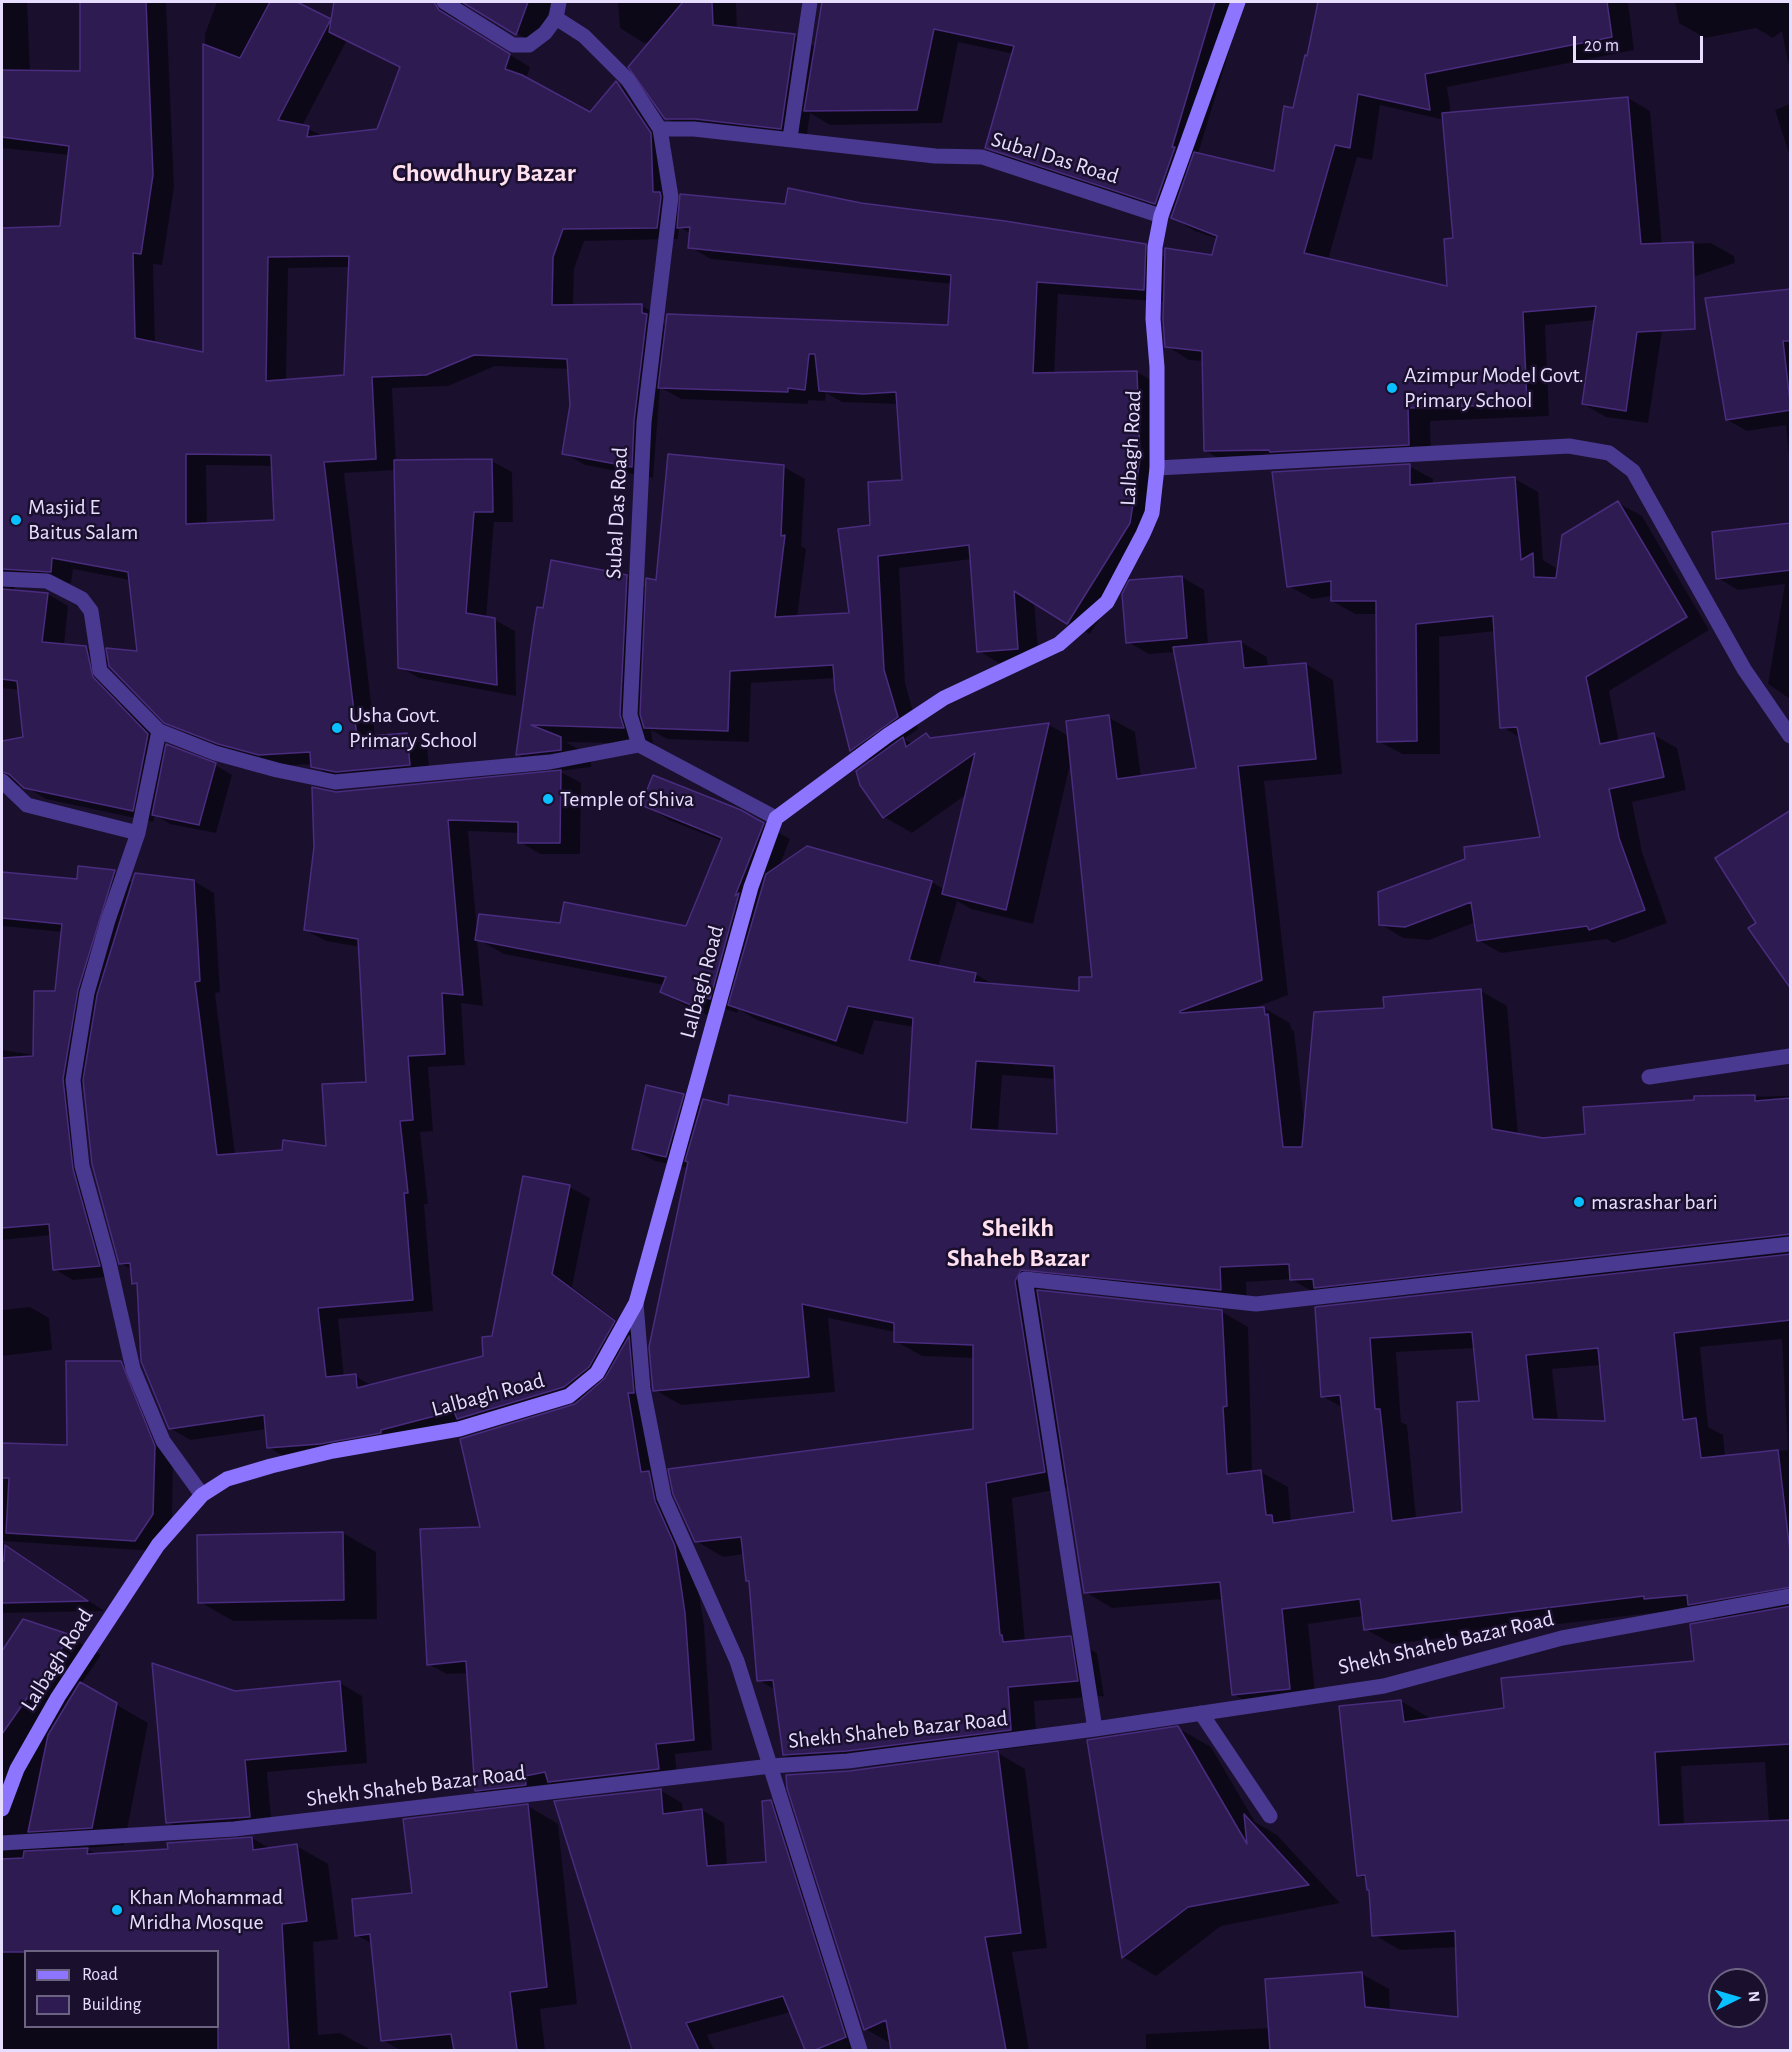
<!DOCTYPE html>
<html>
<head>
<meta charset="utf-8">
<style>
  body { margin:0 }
  #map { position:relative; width:1792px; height:2052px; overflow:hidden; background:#1a102e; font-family:"Alegreya Sans",sans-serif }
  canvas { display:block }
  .frame { position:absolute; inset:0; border:3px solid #e7deff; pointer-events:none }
  .legend { position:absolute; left:24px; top:1950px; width:195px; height:78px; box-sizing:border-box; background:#1a102e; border:2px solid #6c6282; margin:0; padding:8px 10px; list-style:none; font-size:18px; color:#e7deff }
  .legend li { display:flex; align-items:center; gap:12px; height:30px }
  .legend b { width:30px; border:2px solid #6c6282 }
  .north { position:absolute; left:1708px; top:1968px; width:60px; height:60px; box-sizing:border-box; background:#1a102e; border:2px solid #6c6282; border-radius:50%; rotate:85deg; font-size:16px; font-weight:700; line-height:24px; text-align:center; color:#e7deff }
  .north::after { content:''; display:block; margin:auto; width:21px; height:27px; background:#0abfff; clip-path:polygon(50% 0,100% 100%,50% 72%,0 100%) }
  .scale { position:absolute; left:1573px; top:36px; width:130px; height:27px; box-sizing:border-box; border:3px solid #e7deff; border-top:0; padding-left:8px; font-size:18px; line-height:21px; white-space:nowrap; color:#e7deff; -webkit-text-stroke:4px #1a102e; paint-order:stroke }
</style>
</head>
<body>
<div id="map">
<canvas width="1792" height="2052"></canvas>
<div class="frame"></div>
<ul class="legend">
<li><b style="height:8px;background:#8e75ff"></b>Road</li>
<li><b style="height:16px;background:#2e1b51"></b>Building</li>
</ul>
<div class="north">N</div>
<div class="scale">20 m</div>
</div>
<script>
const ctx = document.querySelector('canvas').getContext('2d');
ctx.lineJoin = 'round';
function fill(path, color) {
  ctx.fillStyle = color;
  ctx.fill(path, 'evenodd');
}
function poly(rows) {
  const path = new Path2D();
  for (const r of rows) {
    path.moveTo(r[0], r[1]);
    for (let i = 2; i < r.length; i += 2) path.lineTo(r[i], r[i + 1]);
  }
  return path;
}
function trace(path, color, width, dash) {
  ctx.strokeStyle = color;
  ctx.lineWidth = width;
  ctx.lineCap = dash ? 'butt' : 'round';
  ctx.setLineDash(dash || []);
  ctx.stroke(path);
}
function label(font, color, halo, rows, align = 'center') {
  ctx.font = font + ' "Alegreya Sans",sans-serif';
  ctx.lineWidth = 5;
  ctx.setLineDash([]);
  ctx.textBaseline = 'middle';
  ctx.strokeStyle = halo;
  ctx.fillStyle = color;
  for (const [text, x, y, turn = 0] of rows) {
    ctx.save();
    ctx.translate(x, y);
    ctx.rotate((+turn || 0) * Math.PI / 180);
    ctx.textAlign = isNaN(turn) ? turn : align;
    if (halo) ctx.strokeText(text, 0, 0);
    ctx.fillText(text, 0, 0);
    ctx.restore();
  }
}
const shadow = poly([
  [2,2,27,2,30,72,82,73,82,2,166,2,174,187,162,265,153,264,155,344,205,354,205,34,217,2,294,2,343,28,355,2,404,2,401,53,419,2,552,2,537,46,470,5,460,5,454,15,460,24,530,67,526,79,590,114,616,83,636,95,671,146,673,202,681,206,861,205,1145,245,1166,258,1213,257,1218,239,1195,231,1172,218,1173,215,1011,161,986,147,1014,54,958,42,942,123,830,125,810,113,806,142,691,132,666,118,651,42,644,43,620,28,618,2,736,2,737,29,795,35,816,47,823,2,1244,2,1198,154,1275,173,1308,58,1319,2,1628,2,1634,50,1447,87,1451,114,1628,98,1650,111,1662,245,1711,243,1734,256,1735,263,1639,295,1664,318,1648,423,1606,417,1583,404,1596,320,1545,325,1549,416,1430,421,1431,457,1228,464,1206,451,1204,361,1189,360,1167,346,1167,302,1058,294,1054,374,1137,372,1158,384,1161,472,1151,536,1090,634,1034,602,1039,660,1000,664,979,651,972,559,899,568,905,683,918,729,904,739,913,744,926,735,934,739,1049,725,1069,736,1108,717,1135,732,1141,777,1198,769,1175,652,1149,654,1128,642,1182,577,1204,590,1208,645,1241,642,1267,657,1268,668,1306,664,1333,680,1342,774,1264,781,1288,995,1254,1008,1264,1008,1290,1023,1291,1029,1294,1031,1304,1120,1386,1009,1481,991,1507,1006,1518,1135,1543,1140,1587,1136,1696,1101,1696,1098,1790,1096,1790,2050,1146,2050,1146,2034,1270,2028,1362,1974,1389,1989,1390,2011,1460,2018,1457,1947,1400,1950,1374,1935,1371,1890,1367,1880,1358,1875,1401,1701,1428,1717,1428,1720,1506,1709,1696,1662,1718,1621,1700,1611,1668,1611,1392,1644,1365,1629,1363,1616,1308,1624,1316,1703,1260,1710,1233,1694,1223,1599,1112,1608,1085,1592,1069,1487,1012,1498,1025,1642,1070,1638,1097,1653,1104,1696,1034,1701,1037,1745,874,1766,811,1770,784,1755,776,1690,758,1680,751,1582,748,1580,744,1554,723,1557,696,1541,975,1431,975,1358,922,1356,895,1341,895,1332,828,1318,835,1392,681,1405,655,1390,688,1168,655,1161,633,1149,683,1096,702,1107,729,1107,909,1125,914,1027,874,1020,863,1055,757,1020,738,1009,737,1013,723,1008,718,1019,688,1007,662,992,664,985,504,954,477,939,483,1006,461,1003,465,1065,428,1067,433,1131,420,1132,428,1204,424,1204,433,1311,338,1319,344,1377,355,1376,373,1386,485,1357,569,1187,590,1198,572,1287,634,1334,631,1339,647,1348,652,1403,673,1513,693,1558,704,1625,712,1750,675,1754,677,1779,495,1801,477,1790,469,1673,447,1674,428,1664,482,1528,583,1399,478,1430,288,1459,268,1447,267,1429,190,1440,170,1428,139,1286,134,1283,132,1270,120,1263,83,1080,82,1090,91,1180,118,1276,73,1280,54,1269,51,1235,2,1240,2,1050,35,1055,56,993,63,932,2,926,2,873,78,881,114,872,133,883,194,881,214,893,220,992,215,993,235,1155,327,1147,368,1084,360,947,326,941,305,930,336,793,549,772,518,755,544,609,626,576,647,588,784,467,805,479,801,546,806,549,797,617,851,614,871,526,904,482,898,404,842,402,826,393,825,401,808,400,808,404,681,399,660,387,653,478,585,465,564,453,572,405,569,369,495,366,448,386,392,388,396,462,492,461,512,472,513,522,494,522,486,618,495,620,515,631,516,696,419,678,399,667,395,470,344,473,375,737,406,735,427,747,430,776,333,778,312,764,281,766,240,755,187,734,165,721,107,663,113,691,168,747,215,765,232,775,216,833,170,824,155,815,153,822,46,799,21,784,2,790,2,743,24,738,20,690,2,688,2,229,62,228,69,155,2,148],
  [347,40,402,68,378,131,325,137,302,126],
  [1380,105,1444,120,1455,239,1449,288,1328,260,1357,157,1372,160],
  [679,227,691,234,690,247,711,259,952,284,949,326,667,327,663,324,663,318,642,306,573,306,574,269,584,241,678,239],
  [350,267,346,377,286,381,288,268],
  [206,465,273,466,275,522,207,524],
  [73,569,130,580,139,652,110,661,86,647,64,645,68,606,48,594,13,591,19,581,71,583],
  [835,678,852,750,872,761,861,785,884,817,912,833,967,794,945,890,932,882,779,867,790,839,763,824,643,804,669,820,722,841,687,928,561,925,477,932,468,831,520,833,520,842,540,854,580,854,581,783,559,771,591,767,591,756,566,742,653,744,651,730,667,739,749,742,751,683],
  [1071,760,1093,978,1080,992,995,985,975,974,938,967,957,901,971,909,1033,924],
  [1002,1075,1056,1079,1059,1136,998,1132],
  [1291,1279,1318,1295,1328,1294,1342,1302,1519,1283,1519,1286,1317,1309,1322,1396,1343,1408,1355,1514,1291,1522,1288,1487,1261,1472,1252,1473,1248,1327,1222,1312,1044,1292,1048,1284,1247,1305,1246,1282],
  [1782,1339,1788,1450,1725,1457,1723,1435,1708,1427,1700,1347],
  [1475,1348,1481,1402,1464,1513,1416,1519,1407,1425,1401,1422,1396,1352],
  [1601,1365,1607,1423,1558,1421,1552,1369],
  [1765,1762,1769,1823,1684,1825,1681,1766],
  [1720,1980,1756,1980,1756,2016,1720,2016],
  [1675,2,1790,2,1790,72,1782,31,1773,38,1756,28,1705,38,1679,23],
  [1790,104,1790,156,1775,110],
  [1790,290,1790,466,1786,425,1747,431,1727,420],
  [1409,466,1433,479,1433,485,1515,479,1538,492,1543,560,1556,568,1556,575,1618,503,1642,516,1709,630,1609,691,1619,742,1654,735,1677,748,1686,790,1632,802,1642,852,1667,923,1613,943,1607,939,1501,953,1478,940,1476,922,1429,940,1403,938,1380,924,1541,838,1521,738,1502,727,1496,631,1439,637,1440,754,1402,754,1378,741,1377,614,1355,614,1332,601,1332,596,1312,599,1289,586],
  [1790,525,1790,699,1768,684,1785,584,1738,590,1718,578],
  [30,1307,49,1318,52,1350,2,1356,2,1310],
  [121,1362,140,1373,173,1458,172,1525,154,1551,2,1541,2,1445,69,1447],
  [343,1533,376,1552,377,1619,233,1621,200,1602],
  [2,1542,104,1611,2,1613],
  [23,1621,70,1637,101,1655,81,1684,148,1723,124,1845,86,1848,98,1855,170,1850,252,1838,271,1849,297,1846,328,1864,338,1939,313,1942,318,2035,340,2033,371,2050,2,2050,2,1653],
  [26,1952,218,1952,218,2026,26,2026],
  [340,1683,362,1696,367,1763,267,1772,272,1829,189,1835,167,1822,235,1693],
  [1178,1728,1211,1747,1255,1822,1277,1835,1340,1903,1221,1926,1156,1976,1123,1957],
  [998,1753,1025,1769,1047,1948,1012,1952,1029,2050,893,2050,892,2044,865,2029,849,1772],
  [660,1790,682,1803,683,1813,702,1810,724,1823,727,1866,768,1863,771,1802,792,1814,864,2050,806,2050,791,2012,707,2035,714,2050,633,2050,556,1803],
  [528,1806,558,1824,577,2004,540,2009,545,2050,400,2050,382,2040,373,1944,356,1935,413,1895]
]);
const building = poly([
  [80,2,146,2,153,175,141,254,133,253,135,338,203,352,203,44,240,58,270,2,297,2,331,19,278,120,309,126,307,137,377,129,400,67,329,32,334,2,434,2,439,10,510,54,505,69,522,75,590,112,616,81,651,133,653,192,660,192,661,197,657,228,563,229,553,257,552,305,642,304,642,313,647,314,634,421,632,467,562,454,570,405,567,359,474,355,426,375,372,377,376,459,324,462,357,737,407,733,410,765,336,772,311,767,310,752,259,755,218,744,164,723,109,666,106,648,137,651,128,572,52,558,51,572,2,569,2,228,60,226,69,146,2,137,2,70,80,71,80,2],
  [349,256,344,375,266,381,268,257,349,256],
  [186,454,271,455,274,520,186,524,186,454],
  [462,2,528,2,516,35,462,2],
  [683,2,712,2,713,25,795,34,781,129,695,119,665,119,628,67,683,2],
  [822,2,1215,2,1172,147,1175,147,1155,204,985,148,1014,46,934,29,917,110,804,111,822,2],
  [1318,2,1607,2,1612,37,1425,74,1430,110,1358,94,1350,148,1335,145,1304,253,1447,286,1444,239,1453,238,1442,113,1628,97,1641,244,1693,242,1695,329,1637,332,1626,411,1582,404,1596,306,1523,312,1527,404,1408,408,1409,445,1270,452,1269,450,1204,451,1202,351,1165,347,1163,319,1165,248,1212,255,1217,236,1171,218,1194,152,1274,171,1284,106,1293,108,1305,55,1307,56,1318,2],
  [788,188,861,203,1005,221,1146,244,1144,290,1037,282,1033,373,1137,371,1140,459,1130,523,1067,624,1014,591,1018,649,977,652,969,545,878,556,884,670,898,717,850,751,835,691,833,665,730,671,728,731,644,728,640,714,646,578,656,580,668,454,784,465,781,536,785,535,775,617,849,613,838,529,870,525,868,482,902,480,896,392,863,394,819,391,815,354,809,354,805,390,788,388,788,392,658,388,667,314,948,325,951,275,688,248,690,227,677,228,680,194,785,204,788,188],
  [1791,289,1791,341,1783,341,1791,410,1726,420,1705,298,1791,289],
  [492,459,493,512,474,512,466,613,495,618,497,685,398,668,394,460,492,459],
  [1410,464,1410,485,1515,477,1521,560,1533,553,1534,577,1556,578,1562,535,1618,501,1687,617,1586,677,1600,744,1654,733,1664,777,1609,789,1619,838,1645,910,1589,930,1587,926,1477,941,1471,902,1405,927,1379,925,1378,892,1465,859,1464,847,1540,837,1517,727,1500,728,1493,616,1416,624,1417,741,1377,742,1376,601,1331,601,1331,581,1287,587,1272,472,1410,464],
  [1791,523,1791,570,1716,579,1712,532,1791,523],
  [551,560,627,575,620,715,624,728,531,725,561,737,561,750,516,755,534,625,537,607,543,608,551,560],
  [1182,576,1187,638,1126,643,1122,594,1129,580,1182,576],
  [2,589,48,593,42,642,86,646,93,677,148,734,133,811,24,788,9,774,2,772,2,741,23,737,17,681,2,679,2,589],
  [1241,641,1244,668,1306,663,1316,759,1238,766,1262,980,1180,1011,1180,1013,1264,1007,1265,1015,1268,1014,1283,1147,1302,1147,1314,1012,1384,1008,1383,997,1481,989,1492,1129,1543,1138,1585,1134,1583,1107,1694,1100,1694,1096,1755,1095,1755,1101,1791,1098,1791,1234,1314,1288,1313,1279,1290,1280,1289,1264,1220,1267,1221,1290,1021,1270,1015,1281,1045,1472,986,1483,1000,1635,1002,1635,1003,1642,1071,1636,1078,1681,1008,1687,1011,1730,847,1751,783,1755,773,1680,757,1681,749,1581,746,1581,741,1537,695,1542,673,1494,668,1469,973,1429,973,1345,894,1342,894,1323,802,1304,809,1377,653,1391,649,1347,688,1162,685,1161,703,1099,728,1105,729,1095,907,1123,913,1018,848,1006,836,1041,728,1005,766,874,807,846,932,881,909,960,976,973,974,982,1079,991,1079,977,1092,977,1066,721,1109,715,1117,779,1196,768,1173,647,1241,641],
  [976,1061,1054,1066,1057,1134,971,1129,976,1061],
  [1049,723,1006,910,942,894,975,753,883,818,860,785,856,771,903,737,906,747,926,733,930,738,1049,723],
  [166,744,216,763,199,825,152,815,166,744],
  [561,770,560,843,518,843,518,822,448,820,463,995,442,993,445,1054,408,1056,413,1120,400,1121,408,1193,404,1193,413,1300,318,1308,326,1377,356,1374,357,1388,483,1356,482,1337,492,1336,523,1176,570,1185,552,1274,615,1321,589,1367,564,1387,457,1419,454,1411,381,1430,381,1433,320,1444,267,1448,264,1415,169,1429,141,1361,137,1283,132,1284,130,1263,119,1264,92,1164,83,1080,97,995,135,873,194,880,200,981,195,982,217,1155,282,1150,283,1140,326,1146,322,1084,366,1082,358,939,304,930,314,847,312,787,336,792,561,770],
  [653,775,741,810,764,823,735,896,739,893,710,999,696,994,691,1005,660,992,666,977,475,940,479,914,560,923,564,902,686,926,722,838,641,805,653,775],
  [1791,810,1791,989,1748,928,1756,923,1715,858,1791,810],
  [78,866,115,870,78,990,63,1079,73,1169,100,1266,53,1270,49,1224,2,1228,2,1058,33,1056,34,991,55,991,62,924,2,918,2,872,77,879,78,866],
  [646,1085,684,1094,666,1157,632,1149,646,1085],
  [1791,1254,1791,1320,1674,1333,1683,1420,1696,1418,1701,1458,1778,1450,1791,1560,1791,1587,1688,1605,1687,1595,1644,1599,1644,1596,1364,1630,1360,1599,1282,1609,1290,1689,1232,1695,1220,1582,1084,1593,1037,1290,1222,1310,1227,1406,1223,1407,1227,1474,1261,1470,1266,1515,1272,1515,1273,1523,1354,1512,1340,1395,1321,1397,1315,1307,1791,1254],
  [1472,1332,1479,1401,1457,1402,1462,1512,1392,1521,1380,1409,1375,1409,1370,1338,1472,1332],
  [1598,1348,1605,1421,1533,1419,1526,1355,1598,1348],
  [629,1336,634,1393,628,1393,641,1472,649,1471,655,1501,675,1546,685,1613,694,1740,656,1744,659,1769,548,1782,545,1772,525,1776,526,1785,475,1791,466,1661,427,1665,420,1529,480,1527,460,1439,575,1404,605,1378,629,1336],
  [66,1361,121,1361,155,1446,153,1514,135,1541,6,1533,9,1478,2,1478,2,1443,67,1445,66,1361],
  [343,1532,344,1600,198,1603,197,1535,343,1532],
  [5,1545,88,1601,2,1603,2,1561,4,1561,5,1545],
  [1791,1606,1791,1744,1655,1752,1659,1825,1791,1820,1791,2050,1270,2050,1265,1979,1362,1972,1365,2007,1458,2017,1455,1931,1372,1936,1369,1890,1367,1890,1365,1875,1357,1876,1339,1706,1401,1700,1404,1722,1504,1708,1501,1678,1694,1661,1690,1624,1791,1606],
  [1720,1980,1756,1980,1756,2016,1720,2016,1720,1980],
  [23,1619,71,1635,2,1734,2,1651,23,1619],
  [152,1663,235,1691,340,1681,346,1751,245,1760,250,1817,166,1823,152,1663],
  [80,1682,117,1703,92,1828,28,1832,48,1735,80,1682],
  [1178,1726,1247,1844,1244,1814,1309,1885,1188,1907,1122,1958,1087,1740,1178,1726],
  [998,1751,1021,1933,985,1937,1006,2050,891,2050,886,2020,864,2030,787,1788,786,1775,849,1771,998,1751],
  [661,1789,663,1814,702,1809,707,1866,766,1862,762,1801,771,1800,846,2037,815,2050,805,2050,783,1996,686,2023,699,2050,632,2050,554,1801,661,1789],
  [528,1804,547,1987,510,1992,517,2050,454,2050,451,2034,381,2041,370,1934,355,1936,352,1899,412,1893,403,1819,528,1804],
  [252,1837,253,1850,297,1844,307,1921,282,1924,289,2050,218,2050,218,1952,2,1952,2,1859,23,1858,24,1851,88,1848,87,1854,168,1849,167,1843,252,1837]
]);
const street = poly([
  [444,2,513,45,529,45,545,33,556,18,559,2],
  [556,18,584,36,628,80,660,129,671,197,644,422,630,715,639,745,776,818],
  [660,129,694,129,935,156,982,157,1161,216],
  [790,138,810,2],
  [1157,468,1569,446,1609,453,1633,471,1744,669,1790,736],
  [2,579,47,581,82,599,91,611,100,671,159,731,215,753,277,770,335,782,550,762,639,745],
  [2,781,27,805,138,833,159,731],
  [138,833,108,920,87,993,73,1080,82,1166,109,1263,133,1369,163,1441,202,1495],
  [1649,1077,1790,1056],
  [636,1303,643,1389,664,1497,737,1661,860,2050],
  [1201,1713,1270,1816],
  [1095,1729,1025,1279,1256,1304,1790,1244],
  [2,1843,234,1829,771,1766,848,1761,1095,1729,1384,1686,1562,1638,1790,1596]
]);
const secondary = poly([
  [2,1809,17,1769,58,1697,158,1545,202,1495,227,1479,271,1466,333,1451,459,1429,569,1396,597,1373,636,1303,751,887,776,818,888,735,944,698,1059,644,1107,602,1143,534,1152,513,1157,468,1157,367,1153,319,1155,247,1161,216,1238,2]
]);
const markers = [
  [1392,388,6,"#0abfff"],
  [16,520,6,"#0abfff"],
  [337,728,6,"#0abfff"],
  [548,799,6,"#0abfff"],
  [1579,1202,6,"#0abfff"],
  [117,1910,6,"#0abfff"]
];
const streetNames = [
  ["Subal Das Road",1055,158,17],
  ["Lalbagh Road",1131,448,-87],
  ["Subal Das Road",617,513,-87],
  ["Lalbagh Road",702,982,-75],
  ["Lalbagh Road",488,1395,-15],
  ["Shekh Shaheb Bazar Road",1446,1643,-13],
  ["Lalbagh Road",57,1660,-58],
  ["Shekh Shaheb Bazar Road",898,1730,-6],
  ["Shekh Shaheb Bazar Road",416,1786,-7]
];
const poiNames = [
  ["Azimpur Model Govt.",1404,375],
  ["Primary School",1404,400],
  ["Masjid E",28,507],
  ["Baitus Salam",28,532],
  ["Usha Govt.",349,715],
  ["Primary School",349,740],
  ["Temple of Shiva",560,799],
  ["masrashar bari",1591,1202],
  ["Khan Mohammad",129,1897],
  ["Mridha Mosque",129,1922]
];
const quarterNames = [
  ["Chowdhury Bazar",484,173],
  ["Sheikh",1018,1228],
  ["Shaheb Bazar",1018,1258]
];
fill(shadow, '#0007');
fill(building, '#2e1b51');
trace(building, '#492c7e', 1.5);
trace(street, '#4a3990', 15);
trace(secondary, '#8e75ff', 15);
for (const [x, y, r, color] of markers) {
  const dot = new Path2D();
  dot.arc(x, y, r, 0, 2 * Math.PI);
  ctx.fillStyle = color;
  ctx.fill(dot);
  trace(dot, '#1a102e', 2);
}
label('22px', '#e7deff', '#1a102e', streetNames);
label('22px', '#e7deff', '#1a102e', poiNames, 'left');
label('bold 26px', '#ffe0ef', '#1a102e', quarterNames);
</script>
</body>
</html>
